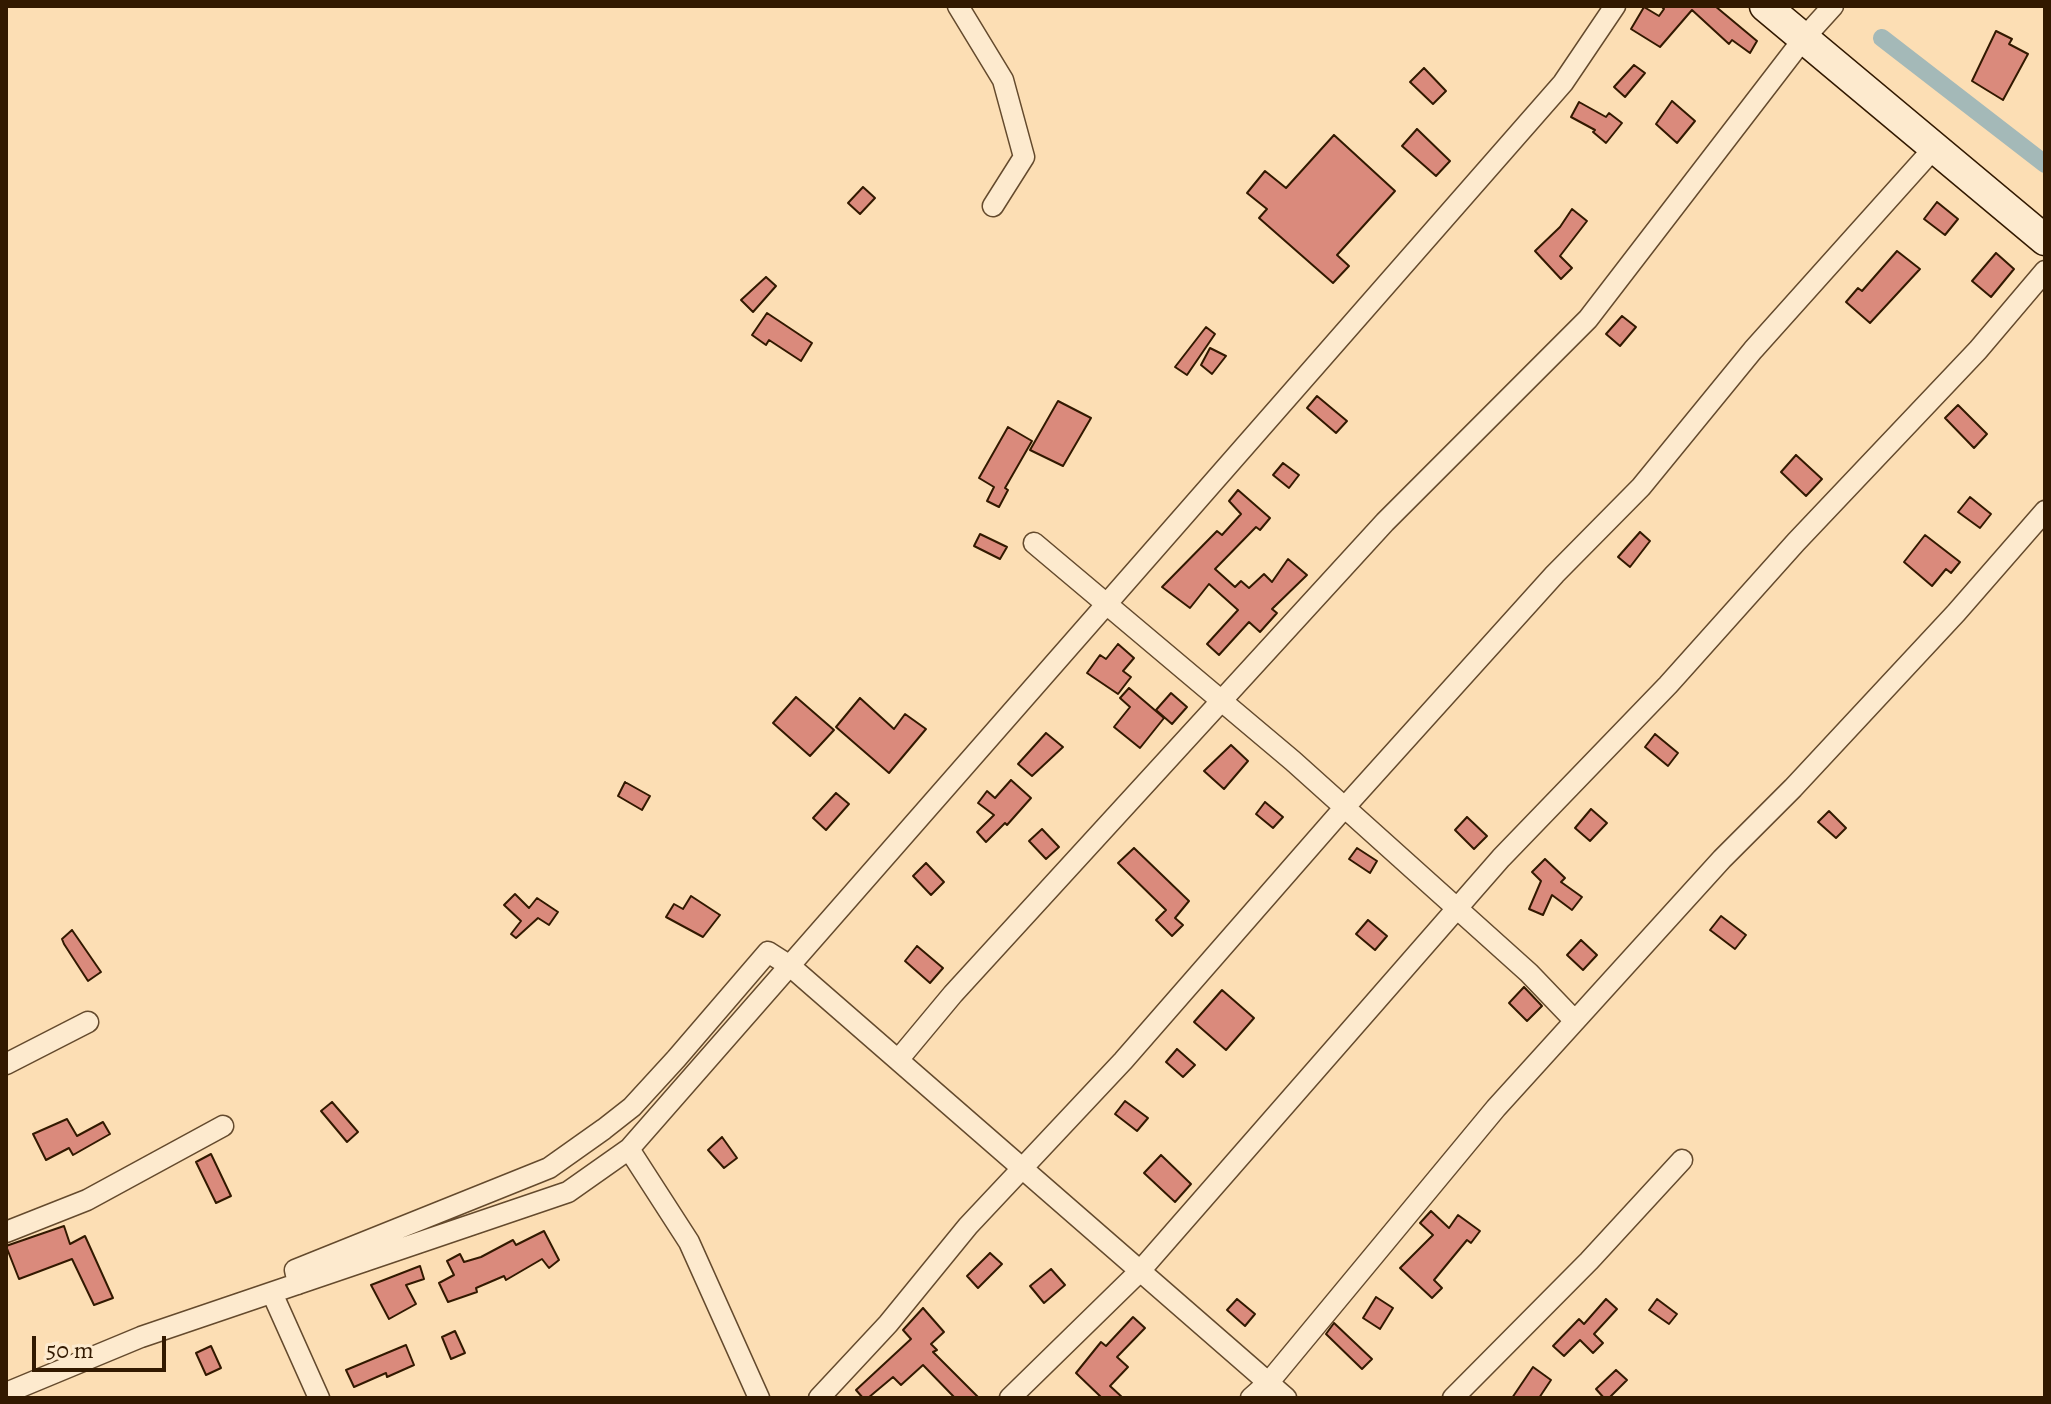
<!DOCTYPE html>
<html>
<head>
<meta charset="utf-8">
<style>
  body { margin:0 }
  #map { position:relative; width:2051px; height:1404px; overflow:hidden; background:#fcdeb4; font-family:Alegreya,serif }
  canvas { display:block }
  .frame { position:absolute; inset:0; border:8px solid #321900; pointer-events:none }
  .scale { position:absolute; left:32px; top:1336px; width:134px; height:36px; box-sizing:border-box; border:4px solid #321900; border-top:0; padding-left:10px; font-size:24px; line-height:28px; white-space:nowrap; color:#321900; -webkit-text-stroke:6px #fdeace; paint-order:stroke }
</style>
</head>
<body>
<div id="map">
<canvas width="2051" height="1404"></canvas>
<div class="frame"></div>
<div class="scale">50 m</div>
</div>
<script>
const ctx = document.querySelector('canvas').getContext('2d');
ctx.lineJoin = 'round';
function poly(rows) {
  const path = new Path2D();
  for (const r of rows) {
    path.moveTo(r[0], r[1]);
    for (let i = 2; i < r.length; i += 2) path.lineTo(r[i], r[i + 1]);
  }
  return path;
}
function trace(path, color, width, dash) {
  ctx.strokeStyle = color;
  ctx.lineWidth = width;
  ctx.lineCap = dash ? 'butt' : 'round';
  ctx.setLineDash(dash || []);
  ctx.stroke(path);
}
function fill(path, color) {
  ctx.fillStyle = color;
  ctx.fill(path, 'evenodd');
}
const canal = poly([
  [1882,38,2045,164]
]);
const building = poly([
  [1661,6,1715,6,1757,41,1750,53,1732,40,1729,44,1692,10,1660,47,1631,29,1644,7,1659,16,1664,9,1661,6],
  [1996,31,2012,39,2009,44,2028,54,2003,100,1972,81,1996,31],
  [1634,65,1645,73,1625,97,1614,87,1634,65],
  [1424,68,1446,91,1433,104,1410,82,1424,68],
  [1672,101,1695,121,1677,143,1656,124,1672,101],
  [1579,102,1606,117,1609,113,1622,123,1606,143,1593,132,1595,130,1571,117,1579,102],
  [1417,129,1450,161,1436,176,1402,146,1417,129],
  [1334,135,1395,191,1337,255,1349,266,1333,283,1259,218,1267,209,1247,193,1265,171,1286,188,1334,135],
  [863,187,875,198,860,214,848,203,863,187],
  [1937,202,1958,219,1945,235,1924,219,1937,202],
  [1572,209,1587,221,1560,256,1572,268,1561,279,1535,251,1560,227,1572,209],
  [1897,251,1920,269,1870,323,1846,302,1858,288,1862,291,1897,251],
  [1996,253,2014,269,1991,297,1972,281,1996,253],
  [766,277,776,286,753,312,741,300,766,277],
  [767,313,812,343,801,361,769,340,766,345,752,335,767,313],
  [1622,316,1636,327,1620,346,1606,334,1622,316],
  [1206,327,1215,334,1187,375,1175,367,1206,327],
  [1210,348,1226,356,1212,374,1201,365,1210,348],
  [1317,396,1347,421,1336,433,1307,408,1317,396],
  [1058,401,1091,418,1063,466,1030,450,1058,401],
  [1958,405,1987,434,1974,448,1945,418,1958,405],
  [1008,427,1032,441,1005,488,1008,490,999,507,987,501,994,487,979,478,1008,427],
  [1796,455,1822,479,1806,496,1781,472,1796,455],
  [1283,463,1299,475,1289,488,1273,475,1283,463],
  [1238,490,1270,518,1260,530,1256,527,1215,569,1235,587,1241,581,1249,588,1264,574,1272,582,1288,559,1307,575,1272,609,1277,613,1260,632,1249,622,1219,655,1207,644,1238,610,1209,584,1190,608,1162,587,1217,531,1222,535,1241,514,1229,501,1238,490],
  [1970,497,1991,514,1980,528,1958,512,1970,497],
  [1640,532,1650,541,1630,567,1618,557,1640,532],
  [980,534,1007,547,1000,559,974,546,980,534],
  [1925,535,1960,562,1951,573,1946,569,1932,586,1904,562,1925,535],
  [1118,644,1134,658,1123,671,1131,677,1118,694,1087,673,1100,655,1106,659,1118,644],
  [1129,688,1164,718,1140,748,1114,727,1130,707,1120,698,1129,688],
  [1171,693,1187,707,1172,724,1156,710,1171,693],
  [796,697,834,730,810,756,773,723,796,697],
  [860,698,894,729,905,714,926,729,889,773,836,727,860,698],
  [1046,733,1063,747,1032,776,1018,764,1046,733],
  [1655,734,1678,753,1668,766,1645,747,1655,734],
  [1231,745,1248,761,1224,789,1204,771,1231,745],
  [1011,780,1031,798,1007,825,1005,823,986,842,977,832,994,815,978,803,987,791,995,798,1011,780],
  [625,782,650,796,642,810,618,796,625,782],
  [836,793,849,804,826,830,813,818,836,793],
  [1265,802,1283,817,1273,828,1256,814,1265,802],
  [1591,809,1607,823,1590,841,1575,828,1591,809],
  [1829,811,1846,828,1836,838,1818,822,1829,811],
  [1467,817,1487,836,1474,849,1455,830,1467,817],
  [1042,829,1059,847,1046,859,1029,841,1042,829],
  [1134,848,1189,901,1175,918,1183,925,1172,936,1156,920,1166,910,1118,863,1134,848],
  [1357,848,1377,861,1370,873,1349,859,1357,848],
  [1545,859,1565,878,1561,882,1582,897,1572,910,1552,895,1543,915,1529,909,1541,881,1532,872,1545,859],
  [926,863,944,882,931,895,913,876,926,863],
  [515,894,529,908,537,898,558,912,549,925,538,918,516,938,511,934,521,921,504,905,515,894],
  [691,896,720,915,703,937,666,917,674,904,683,909,691,896],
  [1721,916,1746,935,1735,949,1710,930,1721,916],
  [1368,920,1387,936,1375,950,1356,934,1368,920],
  [72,930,101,972,88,981,64,944,62,939,72,930],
  [1581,940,1597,955,1583,970,1567,955,1581,940],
  [917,946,943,968,930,983,905,961,917,946],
  [1524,987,1542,1006,1527,1021,1509,1003,1524,987],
  [1222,990,1254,1018,1226,1050,1194,1022,1222,990],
  [1177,1049,1195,1065,1183,1077,1166,1062,1177,1049],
  [1125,1101,1148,1118,1137,1131,1115,1114,1125,1101],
  [332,1102,358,1132,347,1142,321,1111,332,1102],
  [67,1119,77,1136,103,1122,110,1134,73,1155,69,1148,46,1160,33,1134,67,1119],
  [722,1137,737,1158,724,1168,708,1150,722,1137],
  [211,1154,231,1196,216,1203,196,1162,211,1154],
  [1161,1155,1191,1184,1175,1202,1144,1173,1161,1155],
  [1431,1211,1449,1228,1458,1215,1480,1231,1471,1243,1467,1240,1434,1280,1442,1288,1432,1298,1400,1268,1433,1235,1420,1223,1431,1211],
  [64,1226,70,1244,85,1236,113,1298,94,1305,72,1259,19,1279,6,1246,64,1226],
  [544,1231,559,1260,549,1268,542,1259,506,1280,504,1276,476,1288,477,1292,448,1302,439,1283,454,1275,447,1261,460,1254,464,1262,481,1257,513,1240,516,1245,544,1231],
  [990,1253,1002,1264,978,1288,967,1276,990,1253],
  [420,1266,424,1279,406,1285,416,1304,389,1319,371,1285,420,1266],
  [1051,1269,1065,1285,1044,1303,1030,1286,1051,1269],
  [1376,1297,1393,1308,1380,1329,1363,1318,1376,1297],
  [1237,1299,1255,1314,1245,1326,1227,1310,1237,1299],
  [1606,1299,1617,1309,1594,1334,1603,1343,1593,1353,1580,1340,1564,1356,1553,1346,1579,1319,1584,1324,1606,1299],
  [1657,1299,1677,1314,1669,1324,1649,1310,1657,1299],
  [923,1308,944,1332,931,1344,937,1350,933,1352,979,1398,955,1398,923,1365,901,1385,893,1377,868,1398,863,1398,856,1390,911,1339,903,1330,923,1308],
  [1133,1317,1145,1328,1117,1357,1128,1367,1110,1386,1123,1398,1102,1398,1076,1373,1101,1342,1106,1346,1133,1317],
  [1334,1323,1372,1359,1362,1369,1326,1334,1334,1323],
  [455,1331,465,1353,451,1359,442,1337,455,1331],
  [406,1345,414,1365,387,1377,386,1373,354,1387,346,1370,406,1345],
  [211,1346,221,1368,206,1375,196,1353,211,1346],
  [1533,1367,1551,1380,1539,1398,1512,1398,1533,1367],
  [1616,1370,1627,1380,1609,1398,1604,1398,1596,1389,1616,1370]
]);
const street = poly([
  [958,6,1003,80,1024,157,993,206],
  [1034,543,1293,761,1529,973,1575,1021],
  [898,1060,953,994,1385,522,1588,319,1804,38,1833,6],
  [6,1064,88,1022],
  [629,1149,689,1242,759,1398],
  [6,1232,87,1200,223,1126],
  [298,1284,295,1270,549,1168,604,1129,632,1107,676,1059,768,952,790,966,1286,1398],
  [272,1293,319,1398],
  [6,1393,141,1337,568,1192,629,1149,1563,83,1615,6],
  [819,1398,888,1324,968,1226,1123,1061,1344,808,1555,574,1641,487,1753,350,1935,147],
  [1010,1398,1140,1271,1501,858,1668,685,1796,542,1978,350,2045,271],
  [1251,1398,1269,1382,1496,1108,1722,859,1793,788,1956,613,2045,511],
  [1453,1398,1589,1261,1682,1160]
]);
const secondary = poly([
  [1765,6,2045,240]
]);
trace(canal, '#a4b9b8', 18);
fill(building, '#da8a7c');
trace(building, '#321900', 2);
trace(street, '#644a2d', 23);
trace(secondary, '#321900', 33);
trace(street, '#fdeace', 20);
trace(secondary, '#fdeace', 30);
</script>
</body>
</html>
